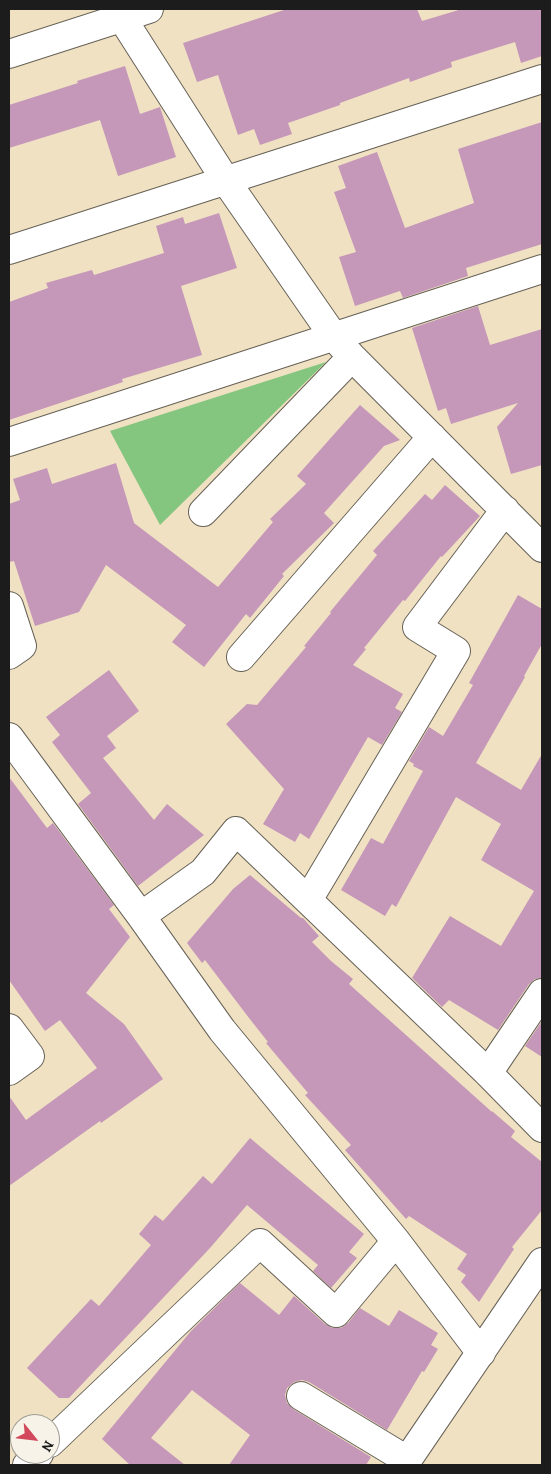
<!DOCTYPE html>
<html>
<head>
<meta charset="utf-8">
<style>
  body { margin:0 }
  #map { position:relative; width:551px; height:1474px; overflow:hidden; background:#f0e1c3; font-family:Alegreya,serif }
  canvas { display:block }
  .frame { position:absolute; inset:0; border:10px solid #1c1c1c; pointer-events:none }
  .north { position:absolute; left:10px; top:1414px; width:50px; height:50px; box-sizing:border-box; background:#f7f3e8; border:1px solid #9f9d96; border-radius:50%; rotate:119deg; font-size:14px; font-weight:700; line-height:20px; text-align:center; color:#1c1c1c }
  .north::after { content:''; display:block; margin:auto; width:18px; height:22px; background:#d1495b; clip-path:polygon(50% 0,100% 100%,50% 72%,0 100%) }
</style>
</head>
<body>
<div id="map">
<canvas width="551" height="1474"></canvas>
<div class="frame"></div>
<div class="north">N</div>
</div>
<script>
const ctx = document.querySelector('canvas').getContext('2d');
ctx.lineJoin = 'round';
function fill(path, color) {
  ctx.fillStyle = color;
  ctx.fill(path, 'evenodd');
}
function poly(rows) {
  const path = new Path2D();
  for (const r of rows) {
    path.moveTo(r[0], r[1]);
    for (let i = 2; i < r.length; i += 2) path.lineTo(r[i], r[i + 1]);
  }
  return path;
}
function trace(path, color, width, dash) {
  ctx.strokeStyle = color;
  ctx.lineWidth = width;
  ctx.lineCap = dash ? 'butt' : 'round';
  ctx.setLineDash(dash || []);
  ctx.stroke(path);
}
const green = poly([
  [326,362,160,525,110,431]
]);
const building = poly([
  [287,9,417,9,422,21,462,9,542,9,542,56,521,63,515,42,451,62,452,67,410,82,409,78,340,103,340,105,288,123,292,134,260,145,254,129,238,135,218,75,197,82,183,43],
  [125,66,140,114,160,107,176,157,118,176,100,120,9,148,9,105,78,83,77,81],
  [542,122,542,244,466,268,468,276,403,298,400,291,355,306,339,257,356,252,334,192,346,188,338,166,377,152,405,228,474,203,458,149],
  [219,213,237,268,181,286,202,355,122,379,123,382,9,420,9,302,48,288,46,283,92,270,94,275,164,253,156,226,183,217,185,224],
  [478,306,490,345,542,329,542,465,511,474,497,427,518,403,451,424,446,408,438,411,412,328],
  [360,405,400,440,384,446,324,513,334,523,282,574,284,576,250,618,246,614,204,667,172,642,186,625,106,565,79,612,35,626,14,561,9,562,9,504,20,500,13,479,47,468,52,484,116,463,134,523,218,587,273,522,270,519,306,484,297,476],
  [445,485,480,516,442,557,441,556,405,601,403,600,364,648,366,649,353,665,403,694,395,708,402,712,382,745,368,737,309,839,300,833,295,842,263,824,284,789,226,724,247,704,257,705,306,647,304,646,331,613,330,612,377,555,373,551,425,494,432,500],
  [518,595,542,609,542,644,524,676,525,677,476,763,521,790,542,754,542,978,535,979,529,984,498,1030,449,1000,442,1007,412,978,450,916,501,946,534,891,481,860,501,824,456,797,396,907,392,904,385,916,341,890,371,838,383,844,423,771,413,766,414,764,409,761,429,727,443,736,473,685,469,683],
  [109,670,139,711,107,736,116,748,103,758,154,820,167,804,204,835,138,886,78,804,91,793,52,742,60,735,46,717],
  [9,777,47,828,53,823,114,905,109,909,130,937,86,993,124,1024,163,1079,101,1123,100,1121,9,1186,9,1096,26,1120,97,1068,60,1020,45,1031,9,980],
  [250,875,301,918,303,918,319,936,312,942,331,961,353,979,349,984,492,1112,492,1111,515,1131,511,1137,542,1162,542,1210,512,1247,514,1249,479,1302,461,1282,466,1275,457,1269,467,1254,409,1216,406,1219,345,1150,351,1145,305,1095,308,1093,266,1043,268,1042,249,1018,205,960,202,963,187,943,233,889],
  [542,1021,542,1057,525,1046],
  [250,1138,364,1234,349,1252,357,1258,331,1288,313,1271,318,1265,247,1205,210,1248,69,1398,59,1398,27,1368,91,1299,99,1306,151,1245,139,1234,155,1215,163,1221,203,1176,212,1184],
  [240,1283,279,1315,294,1296,325,1324,332,1328,341,1328,348,1323,360,1308,389,1326,399,1310,438,1333,431,1345,438,1349,424,1372,422,1371,387,1430,309,1382,302,1380,294,1382,287,1388,285,1395,287,1403,293,1409,371,1457,366,1465,229,1465,250,1435,192,1390,151,1438,185,1465,130,1465,102,1439,191,1331]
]);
const street = poly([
  [118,9,122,18,226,181,334,337,352,357,542,548],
  [9,54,149,9],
  [9,250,542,79],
  [9,442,542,269],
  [203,512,352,357],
  [9,606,22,646,9,655],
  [241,657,432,437],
  [9,737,141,916,222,1030,396,1241,481,1353],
  [308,900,456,651,417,627,505,510],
  [141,916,203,872,236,831,488,1073,542,1128],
  [9,1028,30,1056,9,1071],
  [488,1073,542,993],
  [301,1396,407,1460],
  [50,1443,260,1243,336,1313,396,1241],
  [27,1465,39,1454]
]);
const secondary = poly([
  [404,1465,542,1262]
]);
fill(green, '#84c67f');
fill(building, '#c597b8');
trace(street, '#666156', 30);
trace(secondary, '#666156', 30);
trace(street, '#fff', 28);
trace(secondary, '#fff', 28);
</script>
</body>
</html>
